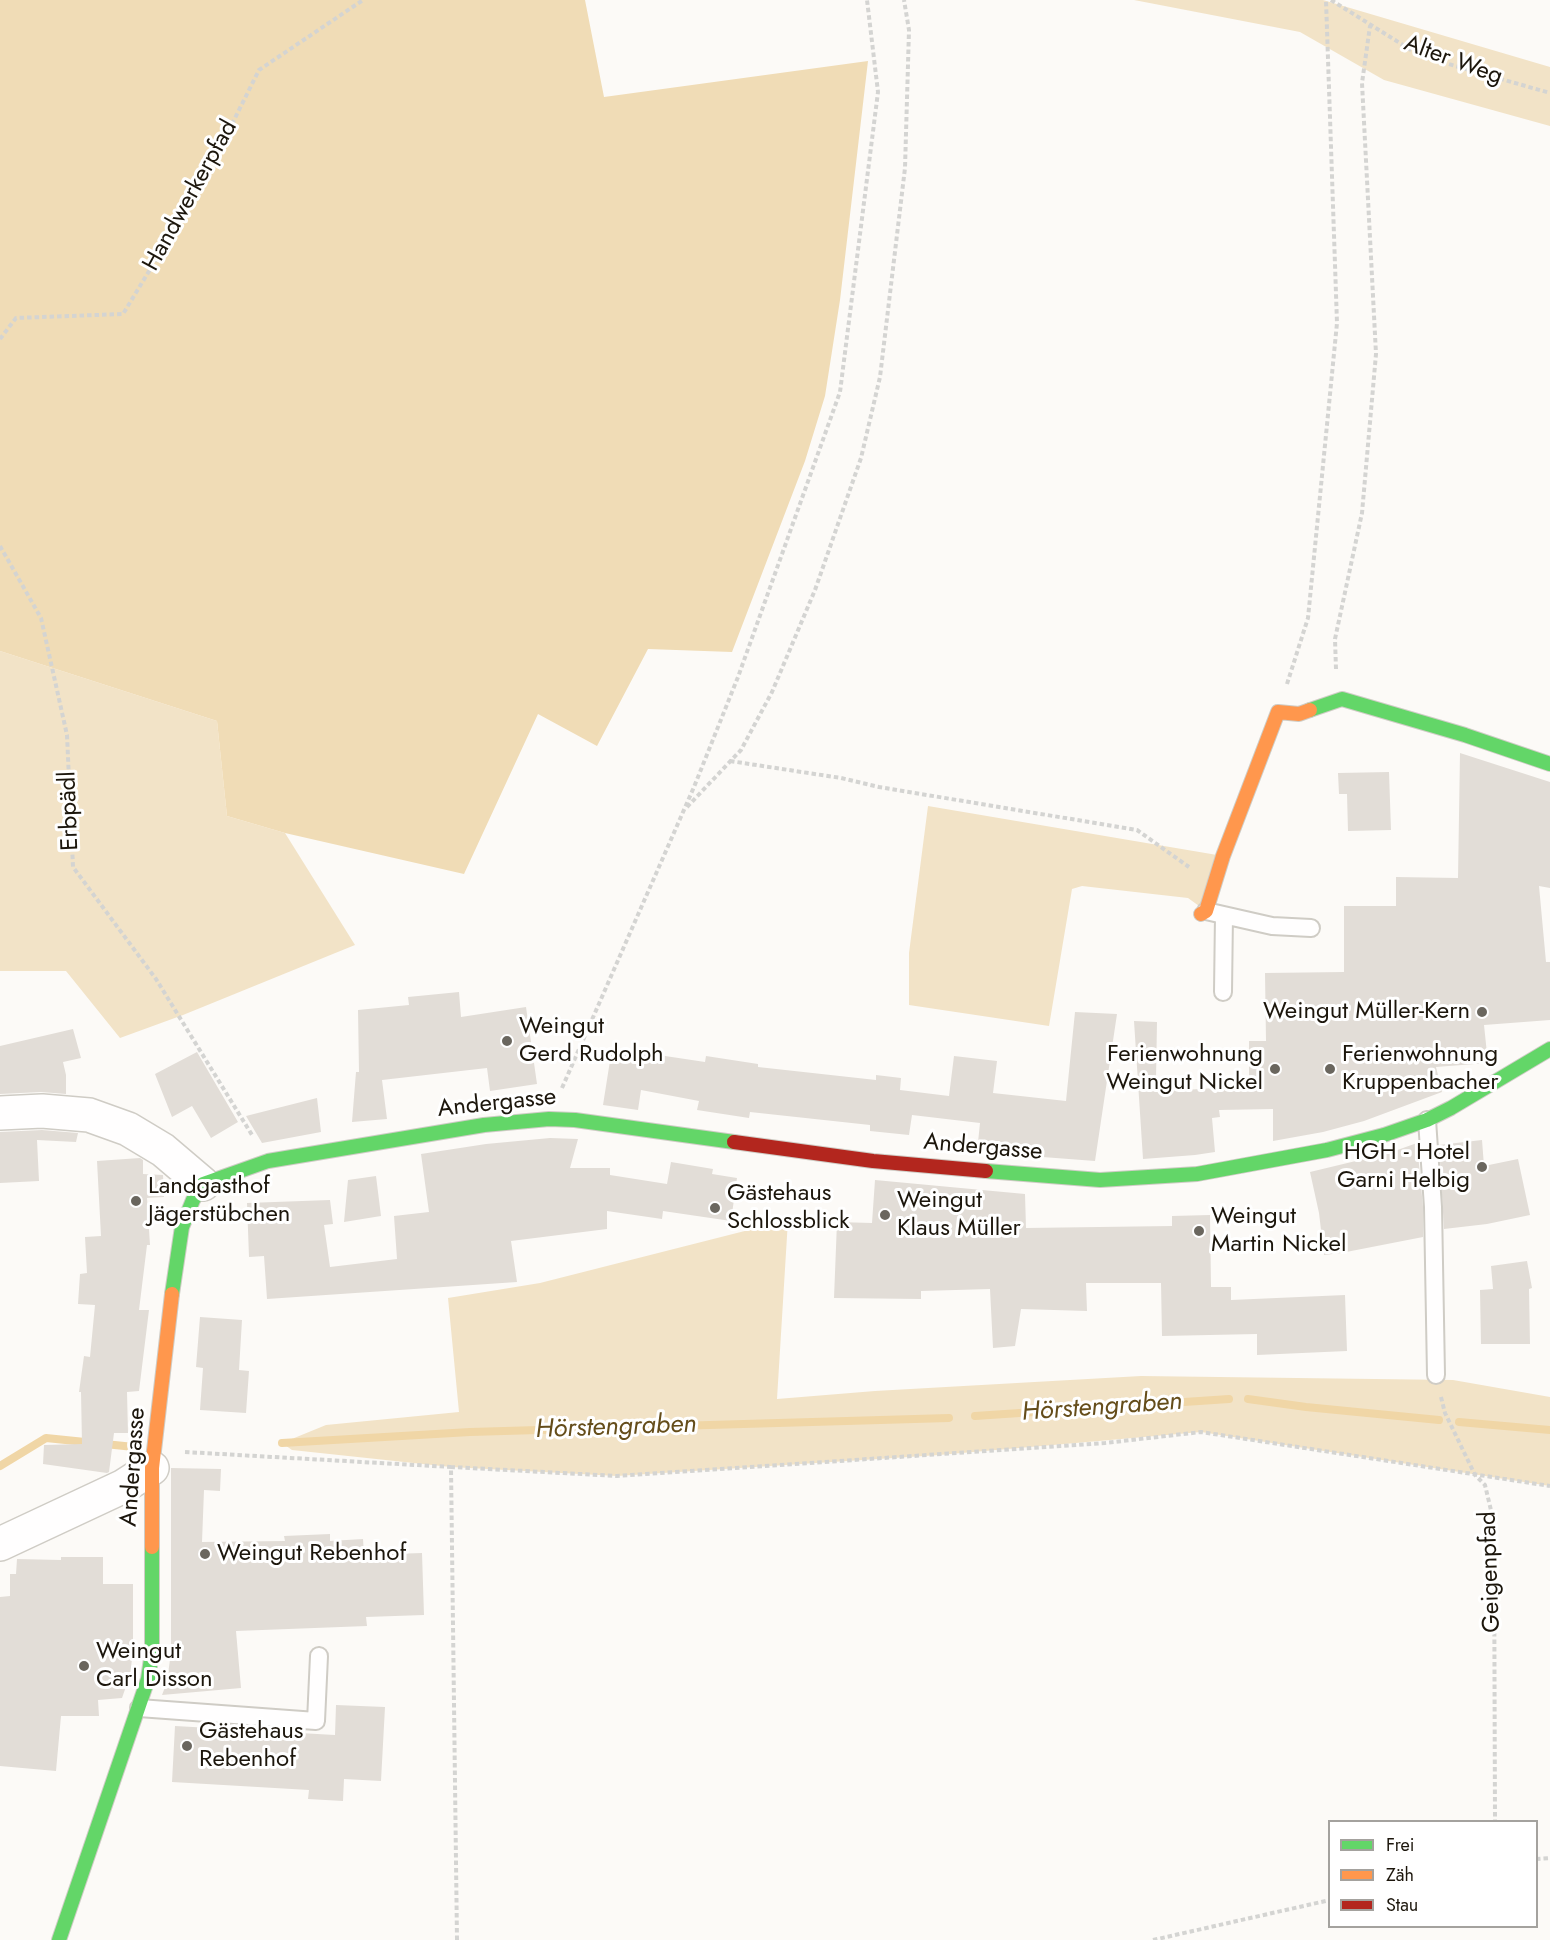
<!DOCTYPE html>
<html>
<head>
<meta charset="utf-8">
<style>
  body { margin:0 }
  #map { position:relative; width:1550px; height:1940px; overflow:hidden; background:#fcfaf7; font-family:Jost,sans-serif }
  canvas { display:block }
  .legend { position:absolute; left:1328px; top:1820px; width:210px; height:108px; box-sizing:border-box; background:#fff; border:2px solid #a4a29e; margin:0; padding:8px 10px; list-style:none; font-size:18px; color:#1c160c }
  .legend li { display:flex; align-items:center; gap:12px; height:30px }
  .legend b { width:30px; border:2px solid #a4a29e }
</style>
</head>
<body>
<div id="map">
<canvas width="1550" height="1940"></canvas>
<ul class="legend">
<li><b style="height:8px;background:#63d668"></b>Frei</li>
<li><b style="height:8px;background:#ff974d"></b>Zäh</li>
<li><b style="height:8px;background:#b3261e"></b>Stau</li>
</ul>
</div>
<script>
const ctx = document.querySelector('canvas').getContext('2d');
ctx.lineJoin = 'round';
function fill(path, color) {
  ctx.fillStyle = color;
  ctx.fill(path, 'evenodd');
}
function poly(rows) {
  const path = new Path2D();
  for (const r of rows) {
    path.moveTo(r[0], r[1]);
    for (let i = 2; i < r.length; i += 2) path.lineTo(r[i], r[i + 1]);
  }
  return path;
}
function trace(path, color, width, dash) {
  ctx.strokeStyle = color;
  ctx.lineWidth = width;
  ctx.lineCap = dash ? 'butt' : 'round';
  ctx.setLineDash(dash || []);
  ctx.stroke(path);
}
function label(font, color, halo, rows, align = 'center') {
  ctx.font = font + ' Jost,sans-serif';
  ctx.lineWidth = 6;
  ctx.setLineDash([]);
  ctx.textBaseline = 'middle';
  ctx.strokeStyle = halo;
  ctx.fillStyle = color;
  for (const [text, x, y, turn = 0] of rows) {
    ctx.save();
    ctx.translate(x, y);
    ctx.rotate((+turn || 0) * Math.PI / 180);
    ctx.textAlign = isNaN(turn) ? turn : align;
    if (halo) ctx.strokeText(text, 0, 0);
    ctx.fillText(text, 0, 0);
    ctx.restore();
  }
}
const green = poly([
  [1134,0,1323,0,1550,67,1550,126,1384,80,1300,32],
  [0,651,217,721,227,816,285,833,355,945,183,1015,120,1038,66,971,0,971],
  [928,806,1223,856,1206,911,1188,898,1082,886,1072,889,1049,1026,909,1005,909,953],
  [788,1220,777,1399,875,1391,1141,1376,1453,1380,1550,1397,1550,1486,1201,1432,939,1455,617,1476,451,1467,292,1450,282,1443,326,1425,459,1412,448,1298,540,1283]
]);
const forest = poly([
  [0,0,585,0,604,97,868,61,840,300,825,396,805,461,732,652,648,649,597,746,538,714,464,874,285,833,227,816,217,721,0,651]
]);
const stream = poly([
  [1248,1399,1306,1407,1439,1420],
  [975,1416,1229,1399],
  [1459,1422,1550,1430],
  [282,1443,470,1432,949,1418],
  [0,1466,46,1438,134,1447]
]);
const building = poly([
  [1460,753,1550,782,1550,888,1539,886,1546,962,1550,962,1550,1020,1484,1025,1488,1063,1436,1067,1442,1092,1364,1121,1323,1132,1273,1141,1273,1109,1219,1110,1220,1117,1212,1118,1215,1152,1195,1155,1143,1159,1134,1021,1157,1022,1156,1079,1166,1078,1167,1091,1249,1086,1249,1041,1266,1041,1265,973,1344,972,1344,906,1396,906,1396,877,1458,878],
  [1389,772,1391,830,1348,831,1347,794,1339,794,1338,773],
  [459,992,461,1017,526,1007,537,1084,490,1091,487,1068,382,1080,387,1119,352,1122,356,1072,359,1072,358,1010,409,1005,408,997],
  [1075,1012,1117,1014,1095,1161,977,1152,980,1123,912,1115,909,1135,870,1131,870,1125,750,1112,749,1118,697,1110,699,1101,641,1090,638,1110,603,1105,612,1048,705,1062,706,1056,758,1064,758,1067,876,1080,876,1075,901,1078,900,1090,949,1096,954,1056,997,1061,993,1093,1066,1101],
  [73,1029,81,1058,63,1062,66,1075,66,1094,41,1092,0,1094,0,1046],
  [197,1052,238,1122,211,1138,192,1106,172,1117,155,1074],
  [317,1098,321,1132,262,1143,246,1116],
  [42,1130,78,1133,76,1142,37,1140,39,1181,0,1183,0,1132],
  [550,1138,578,1139,570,1168,610,1168,610,1175,667,1184,671,1162,713,1169,712,1174,737,1178,731,1221,663,1211,662,1219,607,1211,607,1229,511,1241,517,1282,267,1299,264,1256,249,1257,247,1203,330,1200,333,1224,324,1225,330,1267,397,1259,394,1216,429,1212,421,1154,486,1144],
  [1482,1140,1484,1166,1518,1159,1530,1215,1487,1224,1444,1229,1439,1145],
  [1417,1143,1423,1207,1423,1237,1341,1253,1324,1255,1319,1213,1310,1172,1389,1153],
  [140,1158,143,1160,143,1174,163,1175,164,1197,147,1198,150,1245,147,1245,139,1310,149,1310,139,1391,127,1392,128,1433,114,1433,109,1472,107,1473,43,1464,44,1445,82,1444,81,1392,79,1392,84,1356,90,1357,95,1305,78,1304,80,1274,87,1273,85,1237,101,1236,97,1161],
  [376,1176,381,1216,344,1222,348,1180],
  [875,1180,1025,1194,1026,1228,1172,1226,1172,1216,1210,1215,1211,1287,1231,1287,1231,1300,1345,1295,1347,1351,1257,1355,1257,1334,1162,1336,1161,1283,1086,1283,1087,1311,1021,1309,1015,1346,993,1348,990,1289,921,1291,921,1299,834,1298,837,1222,872,1223],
  [1527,1261,1532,1288,1529,1289,1530,1344,1481,1344,1480,1290,1493,1289,1491,1266],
  [200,1317,242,1320,239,1370,249,1371,246,1413,200,1410,203,1368,196,1367],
  [171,1468,221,1469,220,1491,204,1490,202,1542,285,1541,284,1536,330,1534,330,1541,363,1539,364,1555,422,1553,424,1615,366,1617,367,1626,236,1631,241,1688,162,1695,167,1682,171,1652],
  [61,1557,103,1557,103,1584,133,1584,133,1651,130,1675,122,1698,98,1700,99,1716,61,1716,56,1771,0,1766,0,1597,10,1596,10,1574,16,1574,17,1559,61,1560],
  [336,1705,385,1707,381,1781,344,1779,343,1801,308,1799,309,1790,172,1782,175,1726,335,1735]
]);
const path = poly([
  [1331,0,1411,50,1438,61,1550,93],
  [0,339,16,318,123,314,202,184,259,70,363,0],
  [0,546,41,618,67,735,73,867,156,979,252,1135],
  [1336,669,1335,639,1362,513,1376,354,1362,83,1370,26],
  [1287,684,1308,618,1337,323,1326,0],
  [730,761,841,778,879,787,1137,830,1189,867],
  [687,807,741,750,772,692,815,590,861,458,880,377,905,168,909,30,904,0],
  [562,1088,694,787,738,677,840,392,878,92,867,0],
  [1441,1397,1445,1413,1475,1475,1485,1485,1494,1523,1495,1822],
  [185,1452,451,1467],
  [1536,1859,1550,1858],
  [457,1940,451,1467,617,1476,1105,1443,1201,1432,1550,1486],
  [1153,1940,1330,1900]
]);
const lane = poly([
  [1206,911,1272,926,1311,928],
  [1223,992,1224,915],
  [1427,1120,1433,1207,1436,1375],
  [139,1708,316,1721,319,1656]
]);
const street = poly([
  [0,1113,42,1111,89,1115,128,1129,163,1150,203,1184],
  [0,1544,124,1486,152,1468]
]);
const fast = poly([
  [1310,710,1342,699,1465,735,1550,764],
  [986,1171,1100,1180,1197,1174,1327,1150,1384,1135,1427,1120,1451,1108,1550,1049],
  [172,1294,182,1227,193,1200,203,1184,268,1161,484,1125,549,1119,575,1120,734,1142],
  [59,1940,148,1679,152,1652,152,1547]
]);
const slow = poly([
  [1201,914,1206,911,1223,856,1278,712,1299,714,1310,710],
  [152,1547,152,1468,172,1294]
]);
const jam = poly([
  [734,1142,873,1161,986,1171]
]);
const markers = [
  [1482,1012,6,"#6a665e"],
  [507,1041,6,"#6a665e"],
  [1275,1069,6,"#6a665e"],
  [1330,1069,6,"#6a665e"],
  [1482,1167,6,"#6a665e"],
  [136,1201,6,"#6a665e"],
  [715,1208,6,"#6a665e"],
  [885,1215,6,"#6a665e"],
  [1199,1231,6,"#6a665e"],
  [205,1554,6,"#6a665e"],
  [84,1666,6,"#6a665e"],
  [187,1746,6,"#6a665e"]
];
const streetNames = [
  ["Alter Weg",1453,61,20],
  ["Handwerkerpfad",191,196,-61],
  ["Erbpädl",70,811,-92],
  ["Andergasse",497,1104,-6],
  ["Andergasse",983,1148,5],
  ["Andergasse",134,1467,-86],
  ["Geigenpfad",1491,1572,-92]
];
const poiNames = [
  ["Weingut Müller-Kern",1470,1012,"right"],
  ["Weingut",519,1027],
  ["Gerd Rudolph",519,1055],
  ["Ferienwohnung",1263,1055,"right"],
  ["Weingut Nickel",1263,1083,"right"],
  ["Ferienwohnung",1342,1055],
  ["Kruppenbacher",1342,1083],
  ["HGH - Hotel",1470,1153,"right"],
  ["Garni Helbig",1470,1181,"right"],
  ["Landgasthof",148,1187],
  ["Jägerstübchen",148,1215],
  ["Gästehaus",727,1194],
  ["Schlossblick",727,1222],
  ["Weingut",897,1201],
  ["Klaus Müller",897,1229],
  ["Weingut",1211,1217],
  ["Martin Nickel",1211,1245],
  ["Weingut Rebenhof",217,1554],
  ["Weingut",96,1652],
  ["Carl Disson",96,1680],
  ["Gästehaus",199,1732],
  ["Rebenhof",199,1760]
];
const waterNames = [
  ["Hörstengraben",1102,1408,-4],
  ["Hörstengraben",616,1428,-2]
];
fill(green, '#f2e3c7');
fill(forest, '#f0dcb6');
trace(stream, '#f0d6a6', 8);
fill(building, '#e2ddd7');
trace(lane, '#cfccc5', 20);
trace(street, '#cfccc5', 36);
trace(fast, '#cfccc5', 16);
trace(slow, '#cfccc5', 16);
trace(jam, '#cfccc5', 16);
trace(path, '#d4d4d2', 4, [4.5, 3]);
trace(lane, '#fffefe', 16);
trace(street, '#fffefe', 33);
trace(fast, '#63d668', 14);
trace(slow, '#ff974d', 14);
trace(jam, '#b3261e', 14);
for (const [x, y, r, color] of markers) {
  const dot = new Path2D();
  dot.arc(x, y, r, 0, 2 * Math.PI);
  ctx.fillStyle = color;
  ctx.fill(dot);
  trace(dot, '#fff', 2);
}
label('24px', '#1c160c', '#fff', streetNames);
label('24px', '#1c160c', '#fff', poiNames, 'left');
label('italic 26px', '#654d1a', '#fff', waterNames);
</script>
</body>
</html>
